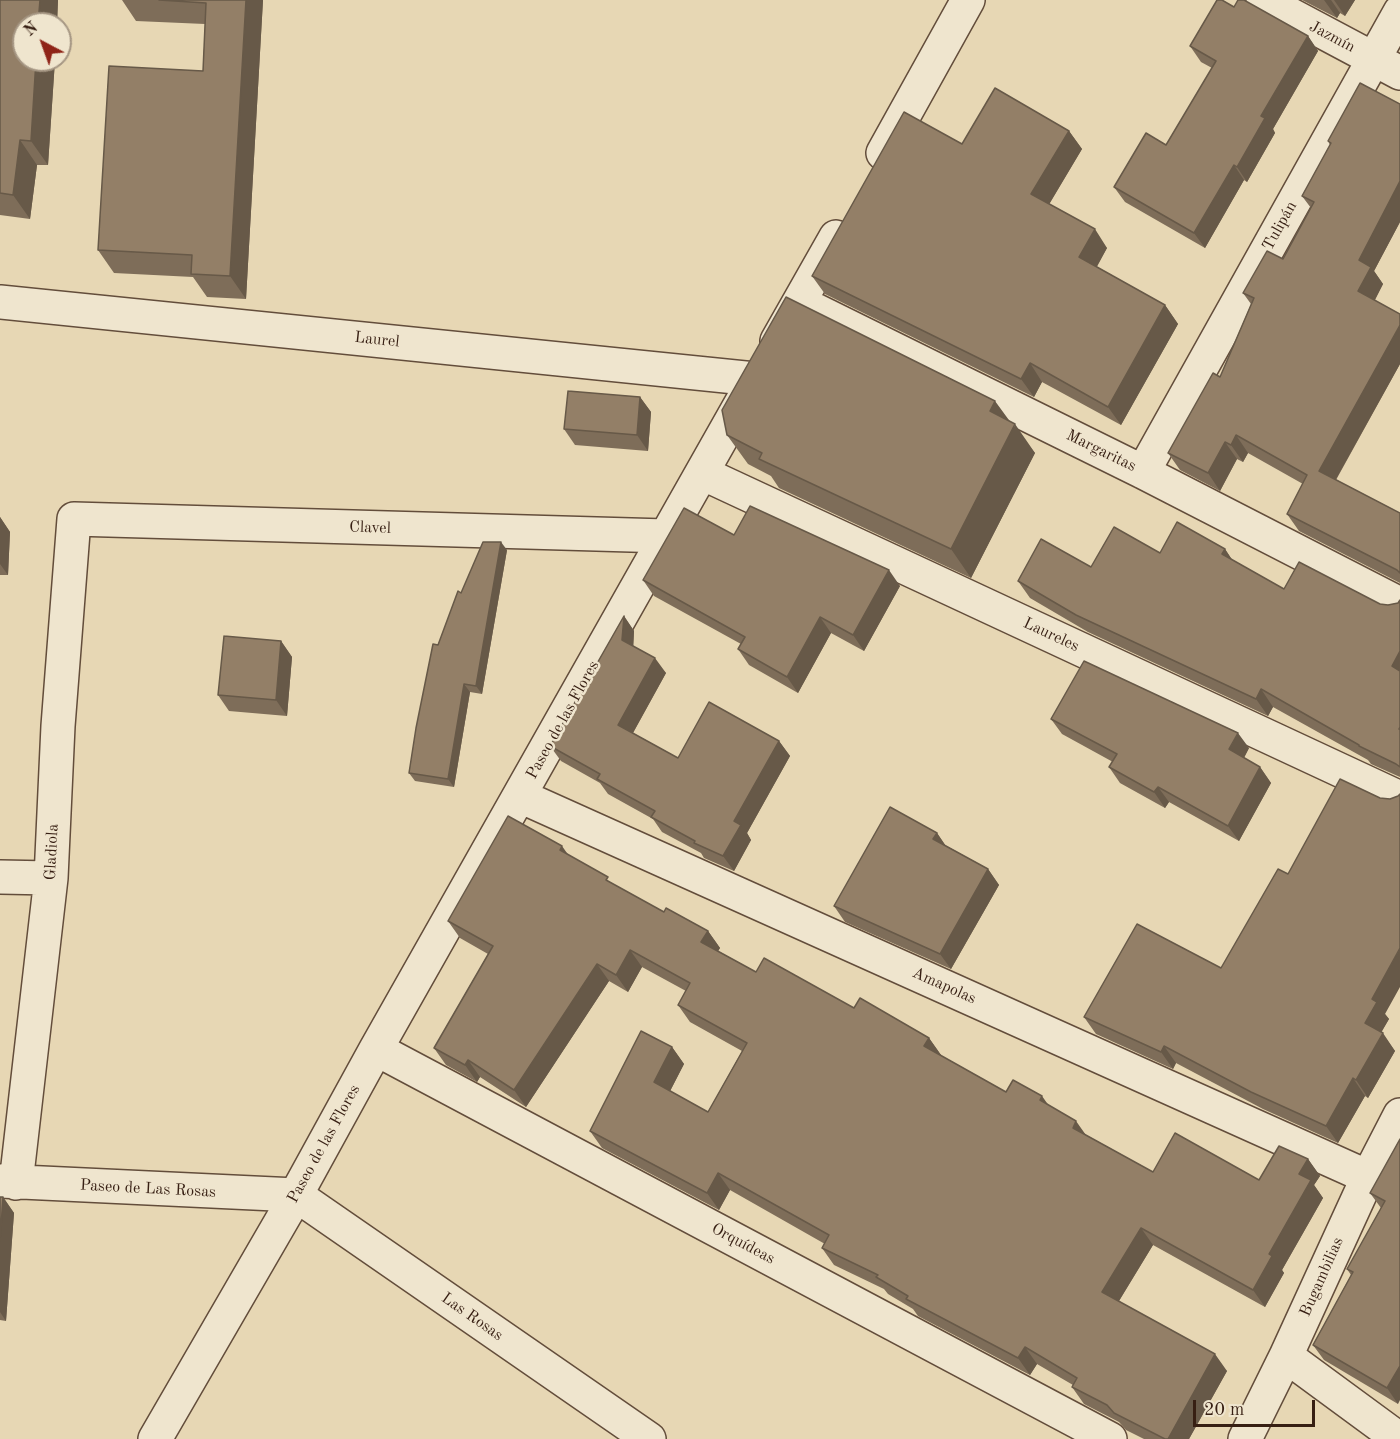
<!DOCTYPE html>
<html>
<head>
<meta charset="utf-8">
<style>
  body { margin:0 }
  #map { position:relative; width:1400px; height:1439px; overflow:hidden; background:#e7d7b4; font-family:"Old Standard TT",serif }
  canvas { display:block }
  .north { position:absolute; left:12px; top:12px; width:60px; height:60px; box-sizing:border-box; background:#efe5ce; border:2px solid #a59683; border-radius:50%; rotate:319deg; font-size:16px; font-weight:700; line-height:24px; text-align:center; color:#371f13 }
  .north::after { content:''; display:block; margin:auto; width:21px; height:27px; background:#8f2418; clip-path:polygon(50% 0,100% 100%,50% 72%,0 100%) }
  .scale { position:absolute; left:1193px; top:1400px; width:122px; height:27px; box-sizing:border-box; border:3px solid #371f13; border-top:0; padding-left:8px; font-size:18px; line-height:21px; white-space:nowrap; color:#371f13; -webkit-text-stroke:4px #efe5ce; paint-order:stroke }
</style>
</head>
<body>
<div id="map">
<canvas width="1400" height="1439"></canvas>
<div class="north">N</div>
<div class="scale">20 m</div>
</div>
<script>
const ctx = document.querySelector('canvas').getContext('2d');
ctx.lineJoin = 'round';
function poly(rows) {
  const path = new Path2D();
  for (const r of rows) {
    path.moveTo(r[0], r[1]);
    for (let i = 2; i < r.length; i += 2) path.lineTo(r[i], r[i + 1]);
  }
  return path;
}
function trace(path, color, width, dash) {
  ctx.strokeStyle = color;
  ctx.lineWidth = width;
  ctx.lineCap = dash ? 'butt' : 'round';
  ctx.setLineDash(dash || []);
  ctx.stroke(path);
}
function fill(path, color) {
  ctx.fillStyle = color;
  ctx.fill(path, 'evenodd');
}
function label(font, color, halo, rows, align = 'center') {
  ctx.font = font + ' "Old Standard TT",serif';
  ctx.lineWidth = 5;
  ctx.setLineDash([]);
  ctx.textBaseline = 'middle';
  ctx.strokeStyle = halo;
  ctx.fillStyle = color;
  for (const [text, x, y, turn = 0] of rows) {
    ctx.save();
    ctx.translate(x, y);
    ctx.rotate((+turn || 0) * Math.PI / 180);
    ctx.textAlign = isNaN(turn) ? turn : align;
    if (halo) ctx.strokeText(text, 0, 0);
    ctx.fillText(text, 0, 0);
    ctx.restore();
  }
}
const street = poly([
  [1263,0,1400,73],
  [883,153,968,0],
  [0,302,755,379],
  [799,302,1143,472,1400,604],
  [777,341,836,237],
  [1143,472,1400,12],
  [702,473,1400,798],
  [520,796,1368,1177],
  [0,877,51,878],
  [376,1049,1110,1439],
  [0,1181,296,1195,649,1439],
  [16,1183,51,878,58,726,74,519,666,536],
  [1286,1356,1399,1439],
  [155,1439,286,1213,376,1049,748,391],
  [1245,1439,1286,1356,1368,1177,1400,1115]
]);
const wall = poly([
  [0,0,58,0,57,24,24,60,55,60,48,165,37,165,30,219,0,215],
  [122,0,263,0,246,299,207,297,193,277,114,273,98,250,203,71,205,24,136,21],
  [1302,0,1355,0,1345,16,1340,13,1337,18],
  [1234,7,1308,36,1318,51,1273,129,1275,133,1247,182,1244,180,1205,248,1125,202,1114,187,1166,145,1212,68,1201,62,1190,46],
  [1400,104,1400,222,1374,271,1383,284,1375,300,1400,364,1336,480,1400,513,1400,583,1299,531,1287,514,1303,484,1248,453,1243,462,1237,459,1220,491,1180,470,1168,453,1220,377,1251,304,1243,293,1283,259,1311,208,1302,196,1330,145,1328,141],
  [1069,131,1082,149,1049,204,1107,248,1096,267,1165,305,1178,324,1121,425,1042,382,1034,397,825,294,812,276,962,144],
  [640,397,651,412,648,451,575,445,564,429],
  [1010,422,1035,453,971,578,779,488,771,476,748,464,727,435],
  [0,517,10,532,8,575,0,575],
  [734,535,900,586,864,651,831,633,798,693,749,665,738,649,741,644,654,596,643,580],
  [1225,549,1232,560,1284,589,1388,605,1398,603,1400,600,1400,777,1371,764,1368,760,1273,707,1268,716,1088,632,1030,598,1018,581,1160,553],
  [507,550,482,694,470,692,454,787,415,781,409,773,438,645,461,593],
  [624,616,634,631,633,646,666,673,633,733,678,758,779,741,790,756,747,833,751,840,734,871,704,858,701,853,662,832,653,819,608,794,600,783,561,761,550,746],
  [281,641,292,657,287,716,229,711,218,695],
  [1051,719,1249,748,1244,758,1260,767,1271,783,1239,841,1169,802,1165,808,1120,783,1109,767,1113,762,1062,734],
  [1398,796,1385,1014,1389,1019,1381,1032,1395,1051,1368,1098,1365,1096,1338,1143,1263,1109,1176,1063,1173,1069,1096,1034,1084,1017,1221,968,1288,874,1380,798,1390,799],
  [937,833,945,845,988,869,999,885,951,969,845,922,834,906],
  [569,855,613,884,664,912,708,931,720,948,718,951,756,972,854,1008,929,1038,941,1055,940,1056,1006,1092,1048,1105,1086,1135,1153,1172,1259,1180,1308,1159,1320,1176,1314,1185,1323,1198,1282,1270,1284,1273,1265,1307,1153,1245,1119,1301,1227,1371,1189,1439,1144,1439,1126,1430,1119,1422,1084,1404,1072,1387,1073,1385,1037,1364,1030,1375,918,1316,913,1309,888,1294,884,1289,834,1265,822,1248,825,1244,730,1190,719,1210,602,1148,590,1131,672,1047,684,1064,670,1091,708,1112,742,1051,690,1022,678,1005,686,991,642,967,628,992,609,981,526,1107,480,1077,477,1082,446,1065,434,1048,488,954,460,938,448,921],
  [1400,1139,1398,1404,1324,1360,1313,1345,1351,1275,1347,1269,1381,1208,1370,1193],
  [0,1197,3,1197,14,1213,6,1321,0,1320]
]);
const shadedWall = poly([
  [40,0,58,0,57,24,38,24],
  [246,0,263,0,246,299,230,276],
  [1324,0,1331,0,1340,13,1337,18],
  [1334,0,1355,0,1345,16],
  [1308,36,1318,51,1273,129,1275,133,1247,182,1237,167,1261,116],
  [36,60,55,60,48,165,31,141],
  [1069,131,1082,149,1044,213,1031,194],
  [20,140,37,165,30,219,13,195],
  [1234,165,1244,180,1205,248,1194,233],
  [1400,181,1400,222,1374,271,1383,284,1370,309,1358,291,1359,260],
  [1095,229,1107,248,1092,276,1079,257],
  [1165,305,1178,324,1121,425,1108,407],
  [1400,325,1400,364,1331,488,1319,471],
  [1030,363,1042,382,1034,397,1021,379],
  [640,397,651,412,648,451,637,435],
  [995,401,1014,427,1015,424,1035,453,971,578,951,549,990,411],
  [1236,435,1248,453,1243,462,1231,445],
  [1225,442,1237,459,1220,491,1208,473],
  [0,517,10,532,8,575,0,564],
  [501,542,507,550,482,694,476,686],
  [1225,549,1237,567,1222,554],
  [889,570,900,586,864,651,853,635],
  [624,616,634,631,633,655,622,640],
  [820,617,831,633,798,693,787,677],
  [281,641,292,657,287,716,276,700],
  [1400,651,1400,678,1392,666],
  [655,658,666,673,629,740,618,725],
  [464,684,470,692,454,787,448,779],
  [1261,689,1273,707,1268,716,1256,699],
  [1238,733,1249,748,1240,765,1229,749],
  [779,741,790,756,747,833,751,840,734,871,723,856,734,821],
  [1260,767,1271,783,1239,841,1228,826],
  [1158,787,1169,802,1165,808,1154,792],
  [937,833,948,849,933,839],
  [562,846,574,863,560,850],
  [988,869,999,885,951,969,940,954],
  [708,931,720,948,713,959,701,942],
  [1400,948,1400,987,1385,1014,1389,1019,1377,1040,1365,1023,1372,999],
  [630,950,642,967,628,992,616,975],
  [597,964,609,981,526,1107,514,1090],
  [1383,1033,1395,1051,1368,1098,1356,1080],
  [929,1038,941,1055,936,1064,924,1046],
  [1164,1046,1176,1063,1173,1069,1161,1052],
  [672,1047,684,1064,666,1099,654,1082],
  [468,1060,480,1077,477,1082,465,1065],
  [1353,1078,1365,1096,1338,1143,1326,1126],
  [1042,1096,1054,1113,1040,1100],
  [1076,1121,1088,1138,1073,1128],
  [1308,1159,1320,1176,1314,1185,1323,1198,1282,1270,1284,1273,1265,1307,1253,1290,1269,1254,1299,1174],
  [718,1173,730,1190,719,1210,707,1193],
  [3,1197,14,1213,6,1321,0,1312,0,1241],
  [1141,1228,1153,1245,1114,1309,1102,1292],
  [1025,1347,1037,1364,1030,1375,1018,1358],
  [1215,1354,1227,1371,1189,1439,1168,1439],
  [1400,1366,1400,1400,1398,1404,1387,1388]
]);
const building = poly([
  [0,0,40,0,38,24,24,24,24,60,36,60,31,141,20,140,13,195,0,193,0,0],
  [159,0,246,0,230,276,191,274,192,255,98,250,109,66,203,71,206,3,159,0],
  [1217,0,1222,0,1234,7,1238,0,1244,0,1308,36,1261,116,1265,118,1237,167,1234,165,1194,233,1114,187,1146,133,1166,145,1216,61,1190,46,1217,0],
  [1360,83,1400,104,1400,181,1359,260,1371,267,1358,291,1400,314,1400,325,1319,471,1400,513,1400,573,1397,570,1287,514,1307,475,1236,435,1231,445,1225,442,1208,473,1168,453,1213,373,1220,377,1254,298,1243,293,1267,251,1283,259,1314,202,1302,196,1331,143,1328,141,1360,83],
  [995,88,1069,131,1031,194,1095,229,1079,257,1165,305,1108,407,1030,363,1021,379,812,276,904,112,962,144,995,88],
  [786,297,995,401,990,411,1015,424,951,549,759,459,762,453,727,435,722,410,786,297],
  [568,391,640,397,637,435,564,429,568,391],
  [750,506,889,570,853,635,820,617,787,677,738,649,745,637,643,580,684,508,734,535,750,506],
  [1177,522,1225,549,1222,554,1284,589,1299,562,1380,604,1388,605,1398,603,1400,600,1400,651,1392,666,1400,671,1400,727,1399,729,1400,730,1400,767,1396,764,1359,746,1359,745,1261,689,1256,699,1076,615,1018,581,1041,539,1091,567,1114,527,1160,553,1177,522],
  [483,542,501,542,476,686,464,684,448,779,409,773,416,728,433,644,438,645,458,591,461,593,483,542],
  [624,616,622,640,655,658,618,725,678,758,709,702,779,741,734,821,741,825,723,856,694,843,695,841,651,817,655,811,597,779,600,774,550,746,624,616],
  [224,636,281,641,276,700,218,695,224,636],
  [1084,661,1238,733,1229,749,1260,767,1228,826,1158,787,1154,792,1109,767,1117,754,1051,719,1084,661],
  [1340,779,1380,798,1390,799,1398,796,1400,794,1400,948,1372,999,1377,1002,1365,1023,1383,1033,1356,1080,1353,1078,1326,1126,1251,1092,1164,1046,1161,1052,1084,1017,1137,924,1221,968,1278,869,1288,874,1340,779],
  [890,807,937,833,933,839,988,869,940,954,834,906,890,807],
  [508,816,562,846,560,850,608,877,606,880,664,912,666,908,708,931,701,942,756,972,764,958,854,1008,860,998,929,1038,924,1046,1006,1092,1013,1080,1042,1096,1040,1100,1076,1121,1073,1128,1153,1172,1175,1133,1259,1180,1279,1146,1308,1159,1299,1174,1311,1180,1269,1254,1272,1256,1253,1290,1141,1228,1102,1292,1215,1354,1168,1439,1165,1439,1114,1413,1107,1405,1072,1387,1077,1378,1025,1347,1018,1358,906,1299,908,1296,876,1277,878,1275,822,1248,829,1235,718,1173,707,1193,590,1131,641,1031,672,1047,654,1082,708,1112,747,1043,678,1005,690,983,630,950,616,975,597,964,514,1090,468,1060,465,1065,434,1048,493,946,448,921,508,816],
  [1400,1139,1400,1366,1387,1388,1313,1345,1353,1272,1347,1269,1385,1201,1370,1193,1400,1139],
  [0,1197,3,1197,0,1241,0,1197]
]);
const streetNames = [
  ["Jazmín",1332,37,28],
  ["Tulipán",1280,226,-61],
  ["Laurel",377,340,6],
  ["Margaritas",1101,451,26],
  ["Clavel",370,528,2],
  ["Laureles",1051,635,25],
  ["Paseo de las Flores",563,720,-61],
  ["Gladiola",52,852,-87],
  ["Amapolas",944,986,24],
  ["Paseo de las Flores",324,1144,-61],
  ["Paseo de Las Rosas",148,1189,3],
  ["Orquídeas",743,1244,28],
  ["Bugambilias",1322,1277,-66],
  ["Las Rosas",472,1317,35]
];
trace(street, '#634d3b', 36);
trace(street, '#efe5ce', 33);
fill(wall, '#7e6d59');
fill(shadedWall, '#675948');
fill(building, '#937f67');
trace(building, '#675948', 1.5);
label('16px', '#371f13', '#efe5ce', streetNames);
</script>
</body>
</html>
